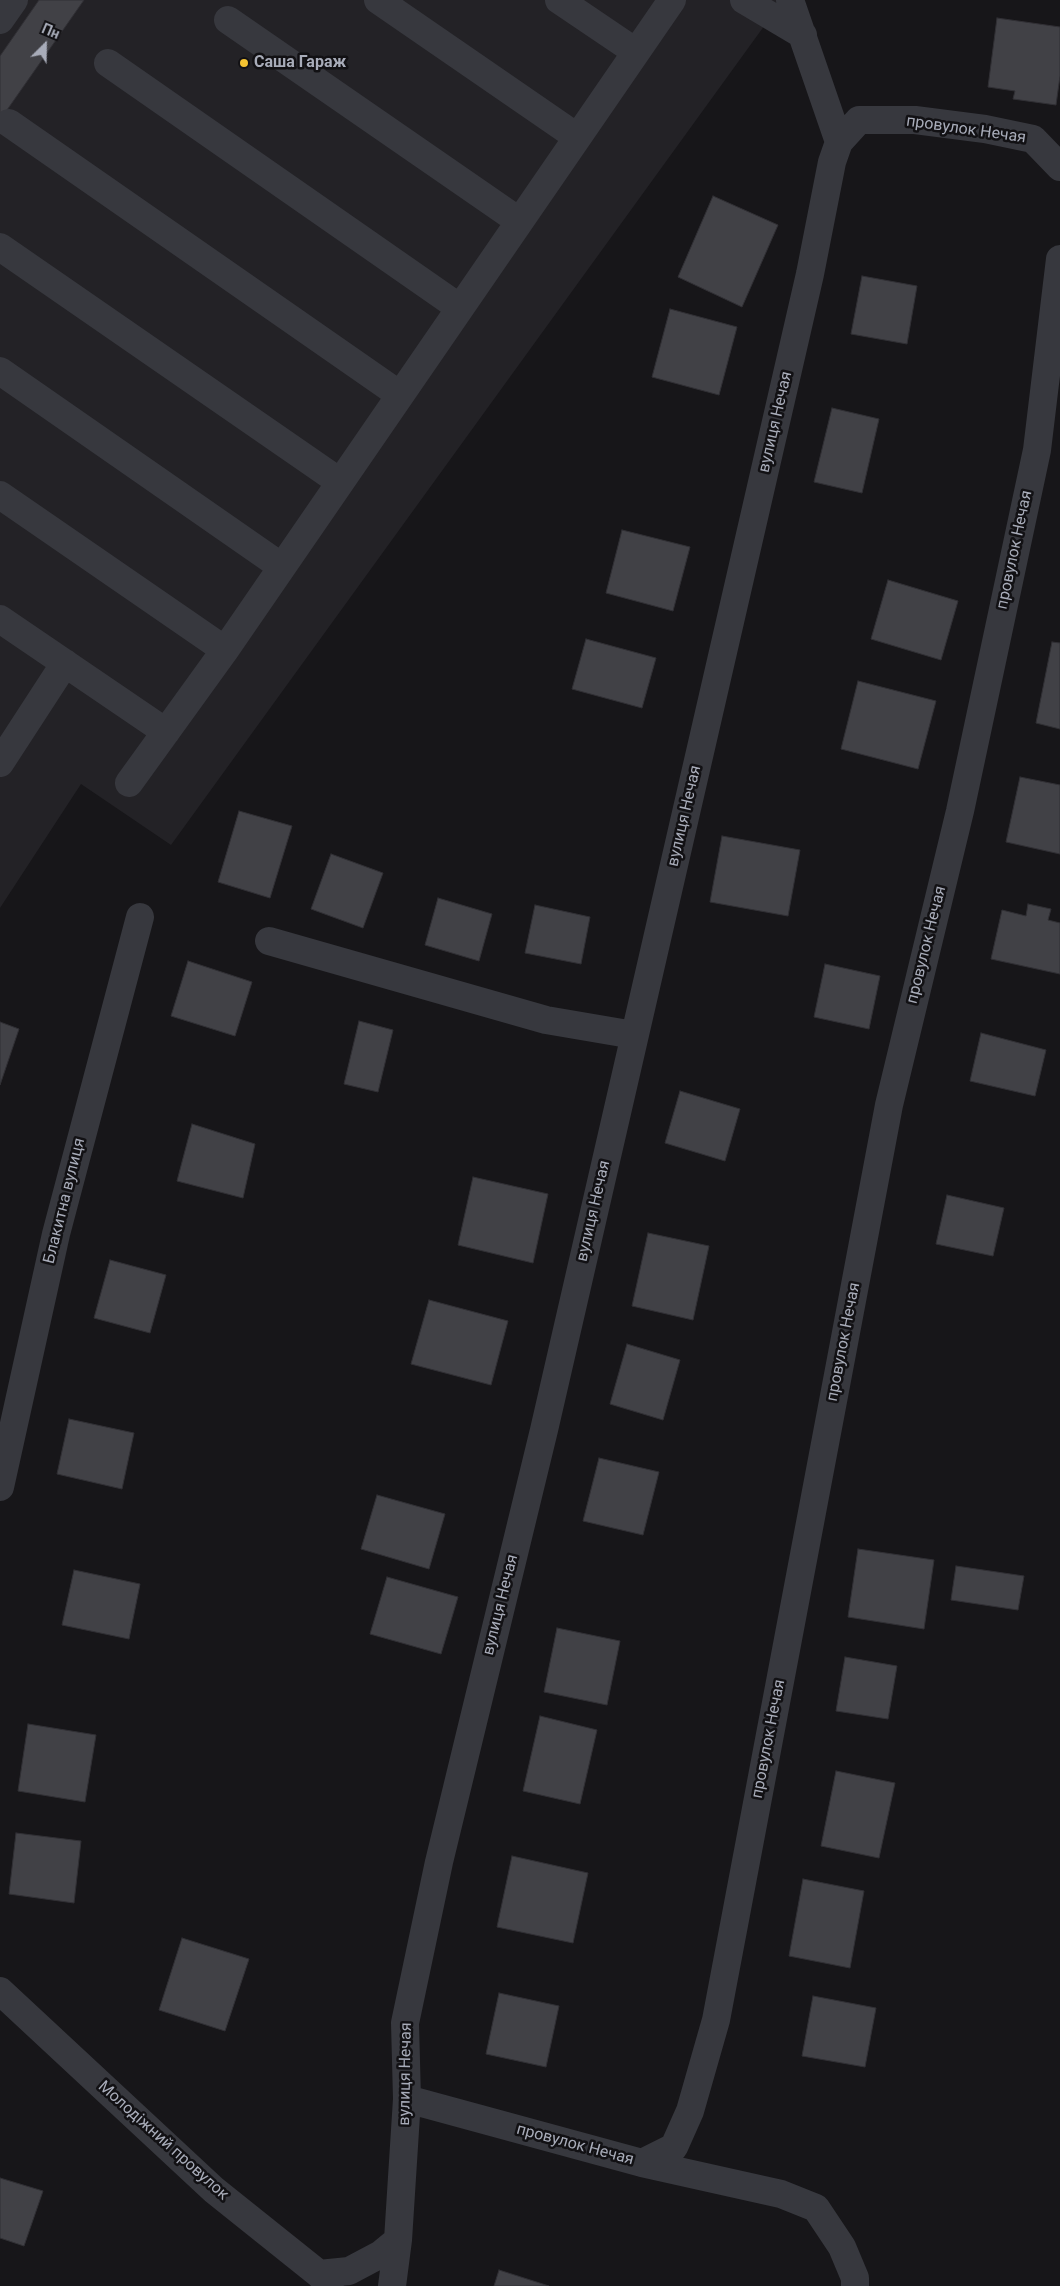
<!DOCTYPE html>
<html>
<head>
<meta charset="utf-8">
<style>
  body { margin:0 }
  #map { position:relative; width:1060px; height:2286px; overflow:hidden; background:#171619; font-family:Roboto,sans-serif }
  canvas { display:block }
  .north { position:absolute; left:20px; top:20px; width:50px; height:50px; -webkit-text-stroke:4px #121114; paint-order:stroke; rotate:23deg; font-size:14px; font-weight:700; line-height:20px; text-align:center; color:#a8acb9 }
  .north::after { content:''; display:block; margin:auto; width:18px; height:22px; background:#a8acb9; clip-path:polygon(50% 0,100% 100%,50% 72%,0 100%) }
</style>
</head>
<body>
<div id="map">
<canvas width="1060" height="2286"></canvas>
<div class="north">Пн</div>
</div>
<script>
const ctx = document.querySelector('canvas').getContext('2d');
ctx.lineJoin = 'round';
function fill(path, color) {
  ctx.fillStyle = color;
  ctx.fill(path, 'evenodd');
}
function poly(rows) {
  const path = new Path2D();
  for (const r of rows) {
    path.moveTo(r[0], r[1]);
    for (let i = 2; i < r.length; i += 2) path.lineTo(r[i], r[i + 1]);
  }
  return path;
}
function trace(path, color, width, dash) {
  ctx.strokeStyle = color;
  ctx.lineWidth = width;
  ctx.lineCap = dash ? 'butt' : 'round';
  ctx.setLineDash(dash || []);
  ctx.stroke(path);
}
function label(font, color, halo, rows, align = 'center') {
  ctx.font = font + ' Roboto,sans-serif';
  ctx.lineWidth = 5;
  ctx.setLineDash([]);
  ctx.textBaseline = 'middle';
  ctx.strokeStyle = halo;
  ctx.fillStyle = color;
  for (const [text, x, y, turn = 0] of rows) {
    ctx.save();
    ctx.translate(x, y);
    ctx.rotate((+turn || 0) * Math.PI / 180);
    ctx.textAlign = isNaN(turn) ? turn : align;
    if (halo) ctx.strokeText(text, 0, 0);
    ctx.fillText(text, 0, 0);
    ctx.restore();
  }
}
const built = poly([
  [0,0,783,0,171,845,81,784,0,908]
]);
const building = poly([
  [39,0,84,0,0,120,0,56,39,0],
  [997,18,1060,27,1060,76,1056,105,1013,99,1015,91,988,87,997,18],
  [713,196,778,225,742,307,678,277,713,196],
  [862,276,917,286,907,344,851,334,862,276],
  [670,309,737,327,719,395,652,377,670,309],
  [832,408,879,419,862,493,814,482,832,408],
  [622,530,690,547,673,611,606,593,622,530],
  [888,580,958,601,941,660,871,639,888,580],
  [586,639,656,658,642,708,572,689,586,639],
  [1052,642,1060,643,1060,729,1036,723,1052,642],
  [858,681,936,701,918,769,841,749,858,681],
  [1020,777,1060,785,1060,854,1006,842,1020,777],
  [239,811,292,826,270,898,218,882,239,811],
  [722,836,800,850,788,916,710,902,722,836],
  [331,854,383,873,363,928,311,909,331,854],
  [438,898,492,914,479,961,425,945,438,898],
  [1028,904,1051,909,1048,920,1060,923,1060,974,991,959,1002,910,1026,916,1028,904],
  [535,905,590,917,581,964,525,953,535,905],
  [188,961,252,982,235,1036,171,1016,188,961],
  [825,964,880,976,869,1029,814,1017,825,964],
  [359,1021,393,1030,378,1092,344,1084,359,1021],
  [0,1022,19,1029,0,1085,0,1022],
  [981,1033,1046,1050,1035,1096,970,1081,981,1033],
  [680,1091,740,1109,725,1161,665,1143,680,1091],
  [192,1124,255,1144,243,1198,177,1181,192,1124],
  [473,1177,548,1194,533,1263,458,1245,473,1177],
  [947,1195,1004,1208,993,1256,936,1244,947,1195],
  [648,1233,709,1246,693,1320,632,1306,648,1233],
  [110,1260,166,1275,150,1333,94,1318,110,1260],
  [429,1300,508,1321,491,1385,411,1364,429,1300],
  [627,1344,680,1360,663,1420,610,1404,627,1344],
  [69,1419,134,1433,122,1489,57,1474,69,1419],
  [599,1458,659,1472,643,1535,583,1521,599,1458],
  [377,1495,445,1514,429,1569,361,1549,377,1495],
  [858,1549,934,1560,924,1629,848,1617,858,1549],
  [956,1566,1024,1576,1018,1610,951,1600,956,1566],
  [74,1570,140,1584,129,1639,62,1625,74,1570],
  [387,1577,458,1597,441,1654,370,1634,387,1577],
  [557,1628,620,1641,607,1705,544,1692,557,1628],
  [845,1657,897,1666,888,1719,836,1711,845,1657],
  [540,1716,597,1730,580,1804,523,1791,540,1716],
  [28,1724,96,1735,85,1802,18,1791,28,1724],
  [836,1771,895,1783,879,1858,821,1846,836,1771],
  [16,1833,81,1841,74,1903,9,1894,16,1833],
  [512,1856,588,1873,573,1943,497,1927,512,1856],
  [803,1879,864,1891,850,1968,789,1956,803,1879],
  [182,1938,249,1959,225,2031,159,2010,182,1938],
  [499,1993,559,2006,546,2067,486,2054,499,1993],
  [813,1996,876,2008,865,2067,802,2056,813,1996],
  [0,2178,43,2191,24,2246,0,2238,0,2178],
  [499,2270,549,2286,494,2286,499,2270]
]);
const minor = poly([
  [378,0,577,137],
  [559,0,636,52],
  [744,0,803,35],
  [790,0,839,142],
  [0,20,14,0],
  [228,20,519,221],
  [108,63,460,308],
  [9,123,400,395],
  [0,247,340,482],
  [0,371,282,567],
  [0,495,225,650],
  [0,619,166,732],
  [0,763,65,663],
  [129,783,225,650,672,0],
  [269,941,546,1020,634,1035],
  [0,1487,56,1234,140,917],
  [0,1991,214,2190,319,2274,330,2286],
  [407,2099,642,2163,674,2147,690,2111,716,2020,889,1105,960,811,1037,450,1060,259],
  [642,2163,781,2194,816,2208,842,2247,855,2278,855,2286],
  [319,2274,349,2271,381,2254,398,2240],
  [392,2286,398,2240,407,2099,405,2023,439,1862,544,1430,810,274,832,162,839,142,859,120,915,120,985,129,1033,139,1060,167]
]);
const markers = [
  [244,63,5,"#f5c332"]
];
const poiNames = [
  ["Саша Гараж",254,63]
];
const streetNames = [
  ["провулок Нечая",966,130,8],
  ["вулиця Нечая",776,422,-77],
  ["провулок Нечая",1015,550,-78],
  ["вулиця Нечая",685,816,-77],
  ["провулок Нечая",927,945,-76],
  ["Блакитна вулиця",65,1201,-76],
  ["вулиця Нечая",594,1211,-77],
  ["провулок Нечая",844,1342,-79],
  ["вулиця Нечая",501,1605,-76],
  ["провулок Нечая",769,1739,-79],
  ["вулиця Нечая",406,2074,-89],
  ["Молодіжний провулок",163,2141,42],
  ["провулок Нечая",575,2145,15]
];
fill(built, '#232226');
fill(building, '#414146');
trace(building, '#313035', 1);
trace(minor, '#37383e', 28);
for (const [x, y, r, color] of markers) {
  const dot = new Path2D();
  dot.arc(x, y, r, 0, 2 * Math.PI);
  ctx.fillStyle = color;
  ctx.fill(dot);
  trace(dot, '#121114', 2);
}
label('bold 16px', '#a8acb9', '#121114', poiNames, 'left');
label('16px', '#a8acb9', '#121114', streetNames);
</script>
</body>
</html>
